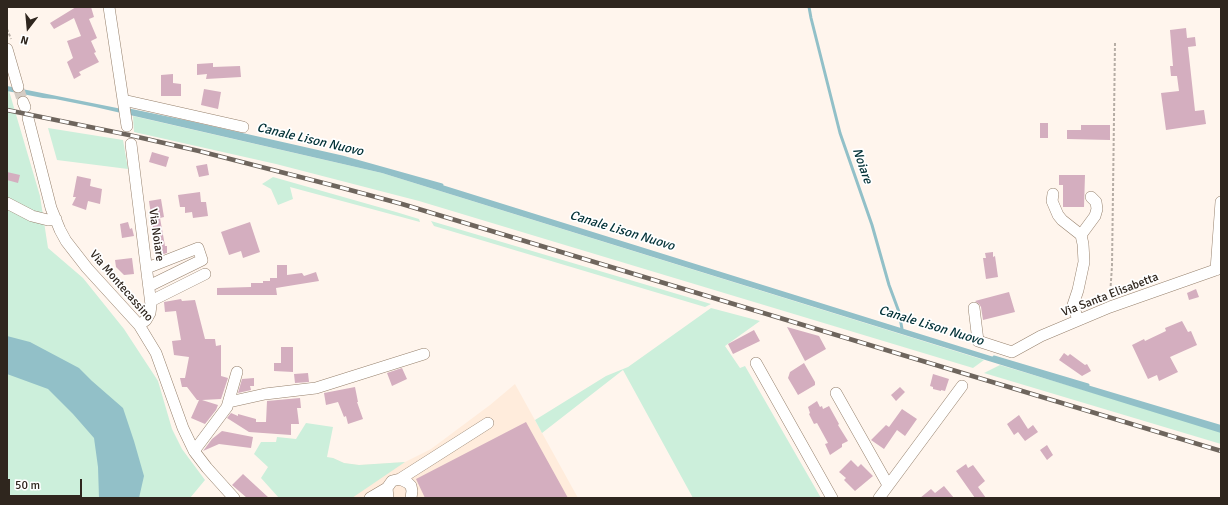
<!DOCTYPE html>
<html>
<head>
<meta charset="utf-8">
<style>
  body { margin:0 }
  #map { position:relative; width:1228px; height:505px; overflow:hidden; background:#fff5ed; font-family:Signika,sans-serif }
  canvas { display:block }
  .frame { position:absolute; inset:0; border:8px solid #2f261e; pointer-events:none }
  .north { position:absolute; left:8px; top:8px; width:40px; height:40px; -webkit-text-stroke:3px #fff; paint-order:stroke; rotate:196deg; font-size:11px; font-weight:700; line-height:16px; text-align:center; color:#2f261e }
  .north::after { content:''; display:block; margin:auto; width:14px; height:18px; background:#2f261e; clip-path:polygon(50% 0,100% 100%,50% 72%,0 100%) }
  .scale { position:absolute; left:8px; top:479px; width:74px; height:18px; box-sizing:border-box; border:2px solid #2f261e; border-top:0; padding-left:5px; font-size:12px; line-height:14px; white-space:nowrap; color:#2f261e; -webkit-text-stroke:3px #fff; paint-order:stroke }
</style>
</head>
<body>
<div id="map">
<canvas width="1228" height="505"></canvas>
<div class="frame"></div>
<div class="north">N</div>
<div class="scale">50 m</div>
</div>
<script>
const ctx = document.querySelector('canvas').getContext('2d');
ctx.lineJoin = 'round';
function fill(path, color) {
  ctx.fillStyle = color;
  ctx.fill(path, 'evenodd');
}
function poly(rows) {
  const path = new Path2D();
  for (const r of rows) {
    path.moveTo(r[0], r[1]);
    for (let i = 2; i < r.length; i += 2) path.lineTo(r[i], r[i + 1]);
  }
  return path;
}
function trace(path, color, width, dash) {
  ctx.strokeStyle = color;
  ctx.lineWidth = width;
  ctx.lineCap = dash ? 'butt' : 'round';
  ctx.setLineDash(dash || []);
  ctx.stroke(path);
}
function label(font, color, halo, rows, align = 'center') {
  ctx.font = font + ' Signika,sans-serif';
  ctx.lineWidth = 3.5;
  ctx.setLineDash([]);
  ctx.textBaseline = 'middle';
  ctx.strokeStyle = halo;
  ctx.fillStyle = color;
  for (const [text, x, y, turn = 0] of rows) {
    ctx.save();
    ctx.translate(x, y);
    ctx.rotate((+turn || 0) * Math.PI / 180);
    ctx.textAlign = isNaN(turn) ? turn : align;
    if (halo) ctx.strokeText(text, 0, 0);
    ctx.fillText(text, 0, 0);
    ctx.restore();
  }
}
const built = poly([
  [515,384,578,498,317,498,333,458,344,463,359,465,405,462,431,449,490,405]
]);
const green = poly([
  [7,84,40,196,48,248,83,278,124,329,158,381,172,429,182,449,205,480,190,498,7,498],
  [133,116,382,173,984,360,973,368,419,201,276,164,134,132],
  [48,128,123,140,128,169,57,160],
  [273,177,396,212,419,219,420,222,290,187,293,199,278,205,271,189,262,184],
  [431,221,711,304,705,307,434,226],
  [711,308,760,321,725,346,740,368,745,366,821,498,693,498,623,370,542,433,535,420,606,376,628,367],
  [1000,365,1221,431,1221,444,984,373],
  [306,423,333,427,327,457,333,458,344,463,359,465,405,462,352,498,279,498,261,478,268,467,254,454,261,442,276,442,277,437,296,439]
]);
const water = poly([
  [7,86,187,122,342,157,439,184,997,358,1221,425,1221,433,382,173,95,107,55,99,43,98,7,91],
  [7,336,30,342,79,368,92,381,123,408,134,441,144,476,139,498,99,498,98,467,94,438,73,414,48,389,7,374]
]);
const stream = poly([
  [809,7,811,18,840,133,872,225,889,285,899,312,902,329],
  [129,110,187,122,342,157,442,185],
  [994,357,1088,385]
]);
const building = poly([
  [76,7,91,7,94,17,89,19,97,38,91,41,96,52,94,53,99,62,79,72,81,75,74,79,67,62,73,58,67,41,81,36,74,18,54,29,50,23],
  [1186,28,1187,38,1195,37,1196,46,1188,47,1195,111,1204,110,1206,124,1166,130,1161,93,1179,91,1177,76,1171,76,1170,66,1173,66,1170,30],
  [213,63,213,67,240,66,241,77,206,79,207,74,197,75,197,64],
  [173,74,173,83,181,84,181,96,161,96,161,75],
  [204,89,221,92,218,109,201,105],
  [1040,123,1048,123,1048,138,1040,138],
  [1081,125,1110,125,1110,140,1067,139,1067,130,1081,130],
  [152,152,169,157,166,167,149,162],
  [207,164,209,175,199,177,196,166],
  [7,172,20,175,18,183,7,180],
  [1059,175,1085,175,1084,207,1063,207,1063,185,1059,185],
  [77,176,91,179,90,186,102,189,100,204,88,201,86,210,72,205,76,197,73,197],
  [200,192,201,202,206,202,208,216,193,218,192,212,185,213,185,207,180,207,178,195],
  [161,199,164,217,160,218,165,246,167,246,167,253,157,256,149,201],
  [128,222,130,229,132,228,134,236,122,238,120,224],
  [250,222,260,252,243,258,241,251,229,255,221,232],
  [993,252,993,257,995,256,998,277,986,279,983,258,986,258,985,253],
  [132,258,134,274,124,275,116,267,115,260],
  [277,265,287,265,287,275,302,273,304,276,316,272,319,281,276,288,277,295,217,295,217,288,251,287,251,283,263,283,263,281,270,281,270,278,277,278],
  [1196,289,1199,297,1189,300,1187,293],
  [1009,292,1015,312,983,320,981,307,979,304,975,301],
  [181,299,182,301,195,300,205,339,215,339,216,346,221,345,221,376,228,378,221,399,202,400,218,405,216,410,205,424,191,418,199,400,197,400,187,387,182,387,180,378,185,378,189,357,174,355,172,341,181,340,176,311,165,312,164,302],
  [1182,321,1188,332,1191,331,1197,345,1170,357,1178,372,1159,381,1157,375,1148,379,1132,345,1144,339,1145,341,1166,331,1165,328],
  [787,327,819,336,826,349,805,361],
  [754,330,760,341,733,354,728,344],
  [281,347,293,347,293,372,274,371,274,363,281,363],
  [1064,353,1068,356,1070,354,1085,365,1087,364,1091,371,1082,376,1059,360],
  [804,363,815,382,815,385,798,395,788,378,790,372],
  [402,368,407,379,392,386,387,373],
  [308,373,309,382,295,383,294,374],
  [933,374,949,379,945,391,941,390,941,391,933,389,933,387,930,386],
  [254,378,254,386,250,386,251,390,238,393,242,379],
  [355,387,358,402,357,402,363,419,348,424,346,416,344,417,338,402,326,405,324,393],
  [900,387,905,392,896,401,891,395],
  [300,398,301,408,297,408,299,424,291,424,291,435,249,432,227,418,231,413,238,416,238,414,256,419,256,422,266,422,267,401],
  [817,401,820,407,822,406,823,409,829,406,839,424,838,425,848,441,842,444,842,447,830,455,825,444,828,443,817,423,814,424,809,414,810,413,808,407],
  [902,409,917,419,905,436,897,430,884,449,871,440,886,425,889,427],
  [1019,415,1028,429,1033,425,1038,432,1025,441,1018,432,1014,435,1007,424],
  [526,422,568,498,425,498,416,479],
  [222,431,253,437,251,448,219,444,203,451,212,439],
  [1047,445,1053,455,1047,460,1040,450],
  [851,460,858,467,861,464,873,476,855,491,844,480,846,478,839,472],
  [966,464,968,468,973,465,985,481,978,487,986,498,975,498,956,471],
  [243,474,269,498,247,498,232,485],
  [944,486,954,498,920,498,931,489,935,493]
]);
const minorTunnel = poly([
  [18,87,23,102]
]);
const path = poly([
  [352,7,353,7],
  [7,29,11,39],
  [1110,296,1112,266,1115,43]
]);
const minor = poly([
  [109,7,127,126],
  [7,49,18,87],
  [123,100,243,127],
  [23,102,25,107],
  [28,118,51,208,60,230,66,241,87,268,139,325,156,353,183,428,194,451,207,468,234,498],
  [131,144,151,305,150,313,146,320,139,325],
  [1053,194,1052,201,1058,215,1062,220,1081,235,1083,244,1084,262,1078,290,1073,305,1078,320],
  [7,203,32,216,48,220,56,219],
  [1081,235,1095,216,1097,209,1096,202,1091,197],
  [147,268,198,248,202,260,149,286],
  [1216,270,1221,202],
  [151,301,205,274],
  [974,308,978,341,1012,352,1041,336,1110,307,1221,268],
  [756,363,832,498],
  [836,393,888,485],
  [229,402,265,394,316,388,424,354],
  [194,451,227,407,237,372],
  [400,479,408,483,411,486,412,491,411,498],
  [370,498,387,488],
  [388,498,387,488,392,481,400,479,488,423],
  [879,498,962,386]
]);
const rail = poly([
  [7,110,129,135,199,151,339,187,402,204,1221,451]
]);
const streetNames = [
  ["Via Noiare",156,235,82],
  ["Via Montecassino",121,286,49],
  ["Via Santa Elisabetta",1110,295,-21]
];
const waterNames = [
  ["Canale Lison Nuovo",310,140,13],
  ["Noiare",862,166,71],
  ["Canale Lison Nuovo",622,231,17],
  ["Canale Lison Nuovo",931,326,17]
];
fill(built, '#ffecdc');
fill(green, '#ccefdb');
fill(water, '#92c0c8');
trace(stream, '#92c0c8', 3);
fill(building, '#d4aebf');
trace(minorTunnel, '#d5ccc4', 11, [11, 5.5]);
trace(minor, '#96816d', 12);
trace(path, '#b6ada5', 2, [3, 2]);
trace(minor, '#fff', 11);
trace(rail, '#6e655d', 4.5);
trace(rail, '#fff', 3, [9]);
label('12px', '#2f261e', '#fff', streetNames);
label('italic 13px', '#013036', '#fff', waterNames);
</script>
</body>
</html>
